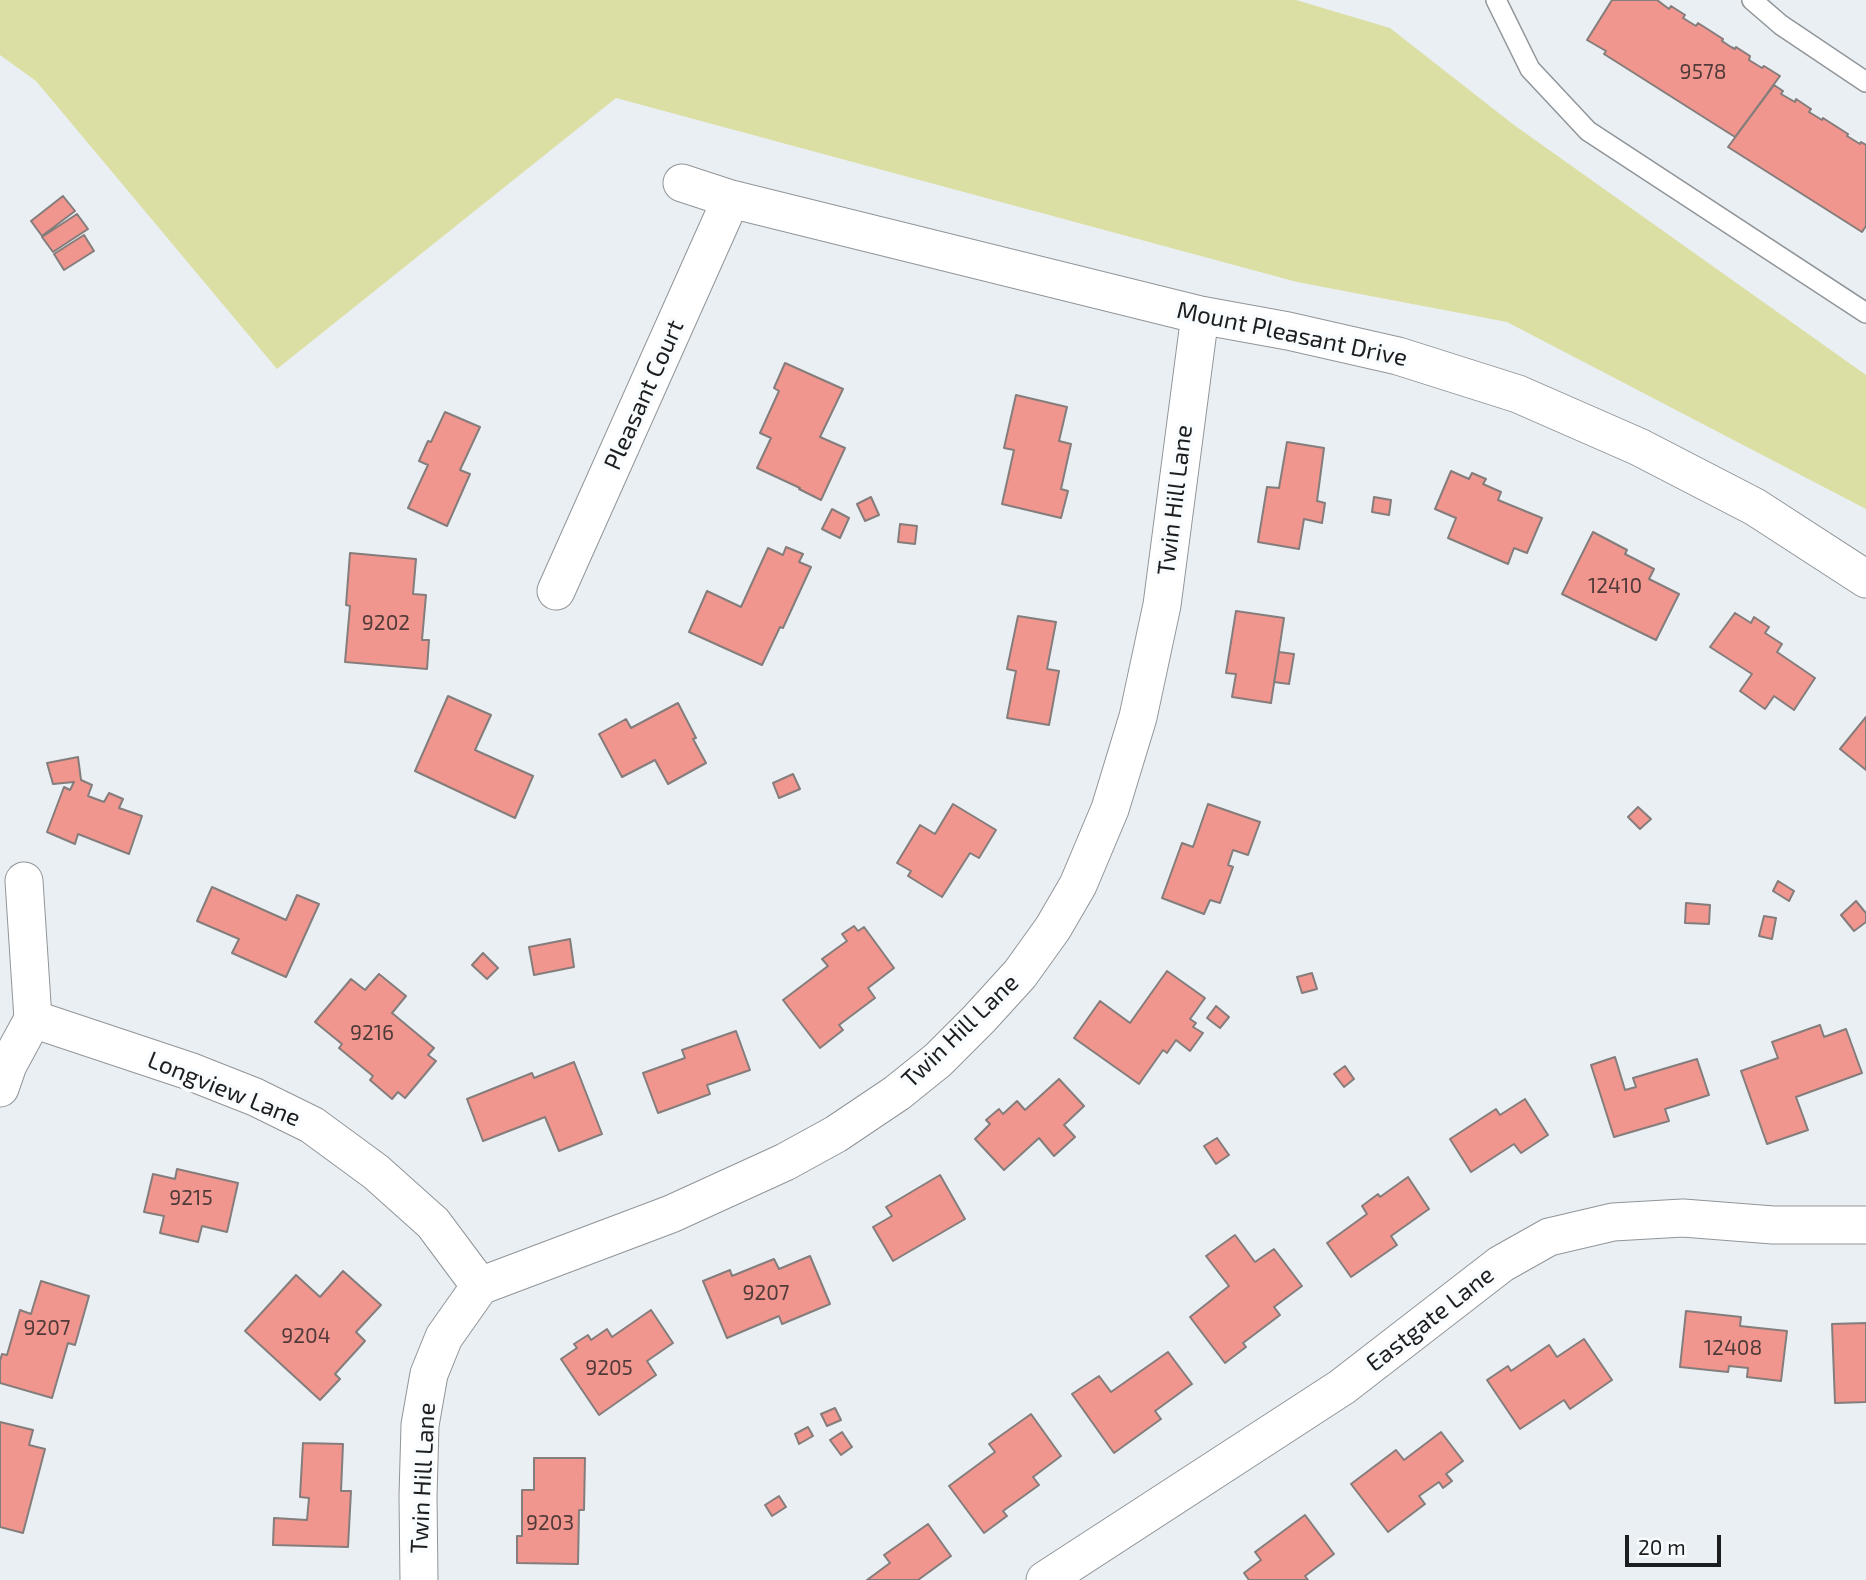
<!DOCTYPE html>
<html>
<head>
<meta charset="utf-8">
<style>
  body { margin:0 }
  #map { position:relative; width:1866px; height:1580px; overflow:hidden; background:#eaeff3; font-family:"Exo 2",sans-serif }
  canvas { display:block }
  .scale { position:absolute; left:1625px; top:1535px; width:96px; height:32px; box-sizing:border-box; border:4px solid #1b1d1e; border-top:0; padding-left:9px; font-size:21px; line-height:24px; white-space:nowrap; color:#1b1d1e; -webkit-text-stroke:5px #f9fcfe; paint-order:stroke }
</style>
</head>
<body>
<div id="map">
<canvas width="1866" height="1580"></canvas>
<div class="scale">20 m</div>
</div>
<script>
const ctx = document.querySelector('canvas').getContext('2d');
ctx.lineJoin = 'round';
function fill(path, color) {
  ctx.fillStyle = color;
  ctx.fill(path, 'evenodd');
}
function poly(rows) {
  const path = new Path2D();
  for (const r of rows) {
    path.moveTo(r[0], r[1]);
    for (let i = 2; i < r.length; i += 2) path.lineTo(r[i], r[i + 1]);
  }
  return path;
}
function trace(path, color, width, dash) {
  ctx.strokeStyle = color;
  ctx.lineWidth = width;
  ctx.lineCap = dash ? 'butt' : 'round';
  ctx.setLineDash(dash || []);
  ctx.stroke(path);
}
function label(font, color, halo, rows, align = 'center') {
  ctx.font = font + ' "Exo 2",sans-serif';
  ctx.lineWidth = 7;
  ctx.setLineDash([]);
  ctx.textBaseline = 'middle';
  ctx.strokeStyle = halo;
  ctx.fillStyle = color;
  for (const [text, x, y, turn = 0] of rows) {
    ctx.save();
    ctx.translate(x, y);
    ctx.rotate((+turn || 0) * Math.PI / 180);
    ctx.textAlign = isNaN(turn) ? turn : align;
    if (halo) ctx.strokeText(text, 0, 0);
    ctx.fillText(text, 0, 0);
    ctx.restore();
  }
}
const green = poly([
  [0,0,1296,0,1390,28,1514,125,1866,375,1866,509,1507,322,1297,282,616,98,277,369,36,81,0,55]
]);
const building = poly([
  [1612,0,1657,0,1669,9,1671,6,1685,15,1683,18,1696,26,1698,23,1723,39,1722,41,1731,47,1735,49,1736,47,1750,56,1749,60,1762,68,1764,66,1780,76,1735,137,1604,54,1606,51,1587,40,1612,0],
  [1774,85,1783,91,1781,94,1795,102,1796,99,1811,109,1809,112,1822,120,1823,118,1848,134,1847,136,1860,144,1861,142,1866,145,1866,226,1862,232,1728,147,1774,85],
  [63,196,75,211,42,236,31,221,63,196],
  [77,214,88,229,53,252,42,237,77,214],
  [84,235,94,251,64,270,54,254,84,235],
  [785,363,843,389,820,437,845,448,821,500,799,489,800,488,757,468,771,438,760,433,779,391,774,388,785,363],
  [1016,395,1067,407,1059,441,1071,444,1061,489,1068,491,1061,518,1002,504,1014,450,1004,448,1016,395],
  [445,412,480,427,460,470,470,474,447,526,408,508,428,465,419,461,428,441,431,442,445,412],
  [1287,442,1324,448,1317,501,1325,503,1322,523,1304,519,1299,549,1258,542,1267,487,1279,488,1287,442],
  [1451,471,1469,479,1472,473,1486,479,1483,484,1501,492,1498,500,1542,518,1527,553,1514,548,1508,564,1448,538,1456,518,1435,509,1451,471],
  [871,497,879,515,865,521,857,504,871,497],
  [1374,497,1391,500,1389,515,1372,512,1374,497],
  [832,509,849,518,840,538,822,529,832,509],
  [900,524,917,526,915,544,898,542,900,524],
  [1593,532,1627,550,1625,554,1654,569,1649,579,1679,594,1656,640,1562,594,1593,532],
  [786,547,803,554,799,562,811,567,783,628,780,627,762,665,689,632,707,591,741,607,768,548,783,555,786,547],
  [350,553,416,559,413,594,426,595,422,640,429,640,427,669,345,662,350,606,346,605,350,553],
  [1236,611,1284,618,1271,703,1232,697,1236,674,1226,673,1236,611],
  [1735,613,1751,623,1754,617,1769,627,1765,633,1782,644,1777,652,1815,678,1794,710,1774,696,1765,709,1740,691,1752,674,1710,647,1735,613],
  [1018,616,1056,622,1047,669,1059,671,1049,725,1007,718,1016,671,1007,669,1018,616],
  [1279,652,1294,654,1289,684,1274,682,1279,652],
  [448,696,491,715,475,750,533,776,515,818,415,771,448,696],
  [678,703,696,738,693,739,706,763,668,784,655,760,622,777,599,734,626,719,631,728,678,703],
  [1866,717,1866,770,1840,749,1866,717],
  [78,757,81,780,92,785,88,796,104,802,109,793,123,799,119,808,142,816,129,854,78,834,75,844,47,832,64,787,70,790,74,782,53,784,47,763,78,757],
  [793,774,800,789,779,798,773,783,793,774],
  [953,804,996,830,979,858,970,853,942,897,908,876,911,871,897,863,920,825,935,834,953,804],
  [1208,804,1260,822,1248,855,1233,850,1228,865,1233,867,1220,903,1210,900,1204,914,1162,898,1182,843,1193,847,1208,804],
  [1638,807,1651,819,1640,829,1628,817,1638,807],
  [1778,881,1794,891,1789,901,1773,891,1778,881],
  [212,887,286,920,297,895,319,904,286,977,232,953,239,939,197,921,212,887],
  [1856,901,1866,913,1866,922,1854,931,1841,915,1856,901],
  [1686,903,1710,905,1709,924,1685,923,1686,903],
  [1764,916,1776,918,1772,939,1759,936,1764,916],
  [854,926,858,931,864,927,894,968,868,988,875,998,839,1025,843,1030,820,1048,783,1000,828,966,822,959,847,941,842,934,854,926],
  [570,939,574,967,534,975,529,947,570,939],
  [483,953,498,968,487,979,472,965,483,953],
  [1167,971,1205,998,1190,1019,1196,1023,1193,1027,1203,1033,1190,1051,1176,1040,1167,1053,1163,1050,1139,1084,1074,1038,1100,1001,1130,1023,1167,971],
  [1312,973,1317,989,1302,993,1297,977,1312,973],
  [379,974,406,996,392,1013,434,1048,428,1055,436,1061,405,1098,398,1092,392,1099,370,1080,373,1076,339,1048,342,1044,315,1022,351,979,365,990,379,974],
  [1216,1006,1229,1017,1220,1028,1207,1018,1216,1006],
  [1820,1025,1824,1037,1846,1029,1862,1073,1796,1097,1808,1130,1767,1144,1741,1071,1778,1058,1772,1042,1820,1025],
  [736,1031,750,1070,707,1085,710,1094,658,1113,643,1073,685,1058,682,1050,736,1031],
  [1615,1057,1625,1090,1636,1087,1633,1078,1697,1059,1709,1095,1665,1109,1669,1121,1614,1137,1591,1065,1615,1057],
  [574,1062,602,1134,559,1151,545,1117,483,1141,467,1099,532,1073,534,1078,574,1062],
  [1345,1066,1354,1079,1344,1087,1334,1074,1345,1066],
  [1059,1079,1084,1106,1064,1125,1075,1137,1054,1156,1039,1138,1004,1170,975,1139,990,1124,986,1120,999,1109,1003,1114,1017,1101,1025,1110,1059,1079],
  [1525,1099,1548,1135,1521,1153,1514,1144,1471,1172,1450,1139,1496,1109,1500,1115,1525,1099],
  [1217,1138,1229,1155,1216,1164,1204,1146,1217,1138],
  [177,1169,238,1183,227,1232,202,1226,198,1242,160,1233,164,1216,144,1212,153,1174,175,1179,177,1169],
  [940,1175,965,1219,893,1261,873,1227,892,1216,886,1207,940,1175],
  [1408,1177,1429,1209,1391,1236,1397,1245,1351,1277,1327,1243,1367,1214,1362,1206,1378,1194,1380,1197,1408,1177],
  [1235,1235,1255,1262,1274,1249,1302,1286,1274,1307,1280,1315,1243,1343,1246,1347,1225,1363,1190,1317,1229,1286,1206,1256,1235,1235],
  [810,1256,830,1304,782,1324,779,1316,727,1338,703,1281,730,1270,732,1276,774,1259,779,1269,810,1256],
  [343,1271,381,1305,356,1332,365,1341,335,1374,340,1379,320,1400,245,1331,296,1275,320,1297,343,1271],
  [41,1281,89,1296,75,1345,68,1343,52,1398,0,1383,0,1361,2,1354,7,1355,20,1310,31,1314,41,1281],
  [651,1310,673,1343,647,1361,656,1375,599,1415,561,1359,577,1348,574,1344,588,1335,591,1340,607,1329,612,1337,651,1310],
  [1686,1311,1741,1317,1740,1326,1787,1331,1781,1381,1747,1377,1748,1368,1729,1366,1728,1372,1680,1367,1686,1311],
  [1866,1323,1866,1402,1835,1403,1832,1324,1866,1323],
  [1584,1339,1612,1380,1570,1409,1564,1400,1520,1429,1487,1380,1508,1366,1511,1371,1549,1345,1557,1357,1584,1339],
  [1168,1352,1192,1384,1155,1411,1161,1419,1114,1453,1072,1394,1099,1376,1111,1392,1168,1352],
  [835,1408,841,1420,827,1426,821,1414,835,1408],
  [1031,1414,1061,1456,1033,1477,1039,1485,1003,1511,1007,1516,984,1533,949,1486,995,1452,989,1444,1031,1414],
  [0,1422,33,1430,29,1445,45,1449,23,1533,0,1527,0,1422],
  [808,1427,813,1436,799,1444,795,1434,808,1427],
  [842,1432,852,1447,841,1455,830,1440,842,1432],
  [1441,1432,1463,1461,1446,1474,1452,1481,1443,1488,1439,1482,1419,1496,1425,1504,1388,1532,1351,1484,1396,1450,1404,1460,1441,1432],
  [303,1443,343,1444,341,1491,351,1491,348,1547,273,1545,274,1518,307,1520,309,1498,300,1497,303,1443],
  [534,1458,585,1458,584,1510,579,1510,578,1564,517,1563,517,1536,522,1536,522,1490,534,1490,534,1458],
  [779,1496,786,1507,772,1516,765,1505,779,1496],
  [1305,1515,1334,1554,1305,1576,1308,1580,1249,1580,1244,1573,1261,1560,1255,1552,1305,1515],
  [928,1524,951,1556,918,1580,867,1580,890,1563,884,1555,928,1524]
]);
const lane = poly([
  [1496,0,1530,69,1588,131,1866,313],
  [1752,0,1781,25,1866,82]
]);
const street = poly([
  [682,183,731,199,1200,315,1288,331,1398,356,1518,394,1639,447,1755,507,1866,579],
  [556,591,731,199],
  [24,881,33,1019],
  [33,1019,189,1071,255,1097,312,1125,376,1172,433,1223,480,1286],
  [0,1088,8,1065,33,1019],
  [419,1580,418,1496,420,1425,429,1374,444,1337,480,1286,671,1214,785,1162,836,1134,897,1093,938,1060,979,1019,1020,974,1053,928,1078,885,1110,809,1138,717,1162,605,1200,315],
  [1045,1580,1342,1387,1501,1264,1549,1237,1613,1222,1683,1218,1773,1225,1866,1225]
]);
const numberNames = [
  ["9578",1703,72],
  ["12410",1615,586],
  ["9202",386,623],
  ["9216",372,1033],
  ["9215",191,1198],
  ["9207",766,1293],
  ["9207",47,1328],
  ["9204",306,1336],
  ["12408",1733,1348],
  ["9205",609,1368],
  ["9203",550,1523]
];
const streetNames = [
  ["Mount Pleasant Drive",1292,334,12],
  ["Pleasant Court",644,395,-66],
  ["Twin Hill Lane",1175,500,-83],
  ["Twin Hill Lane",960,1031,-44],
  ["Longview Lane",224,1089,22],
  ["Eastgate Lane",1430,1319,-38],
  ["Twin Hill Lane",423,1478,-87]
];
fill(green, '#dbdfa4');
fill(building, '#f1968e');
trace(building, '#847d7c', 2);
trace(lane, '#909599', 22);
trace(street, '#909599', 39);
trace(lane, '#fff', 19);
trace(street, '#fff', 37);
label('21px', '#503b3a', null, numberNames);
label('24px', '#1b1d1e', '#f9fcfe', streetNames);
</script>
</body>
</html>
